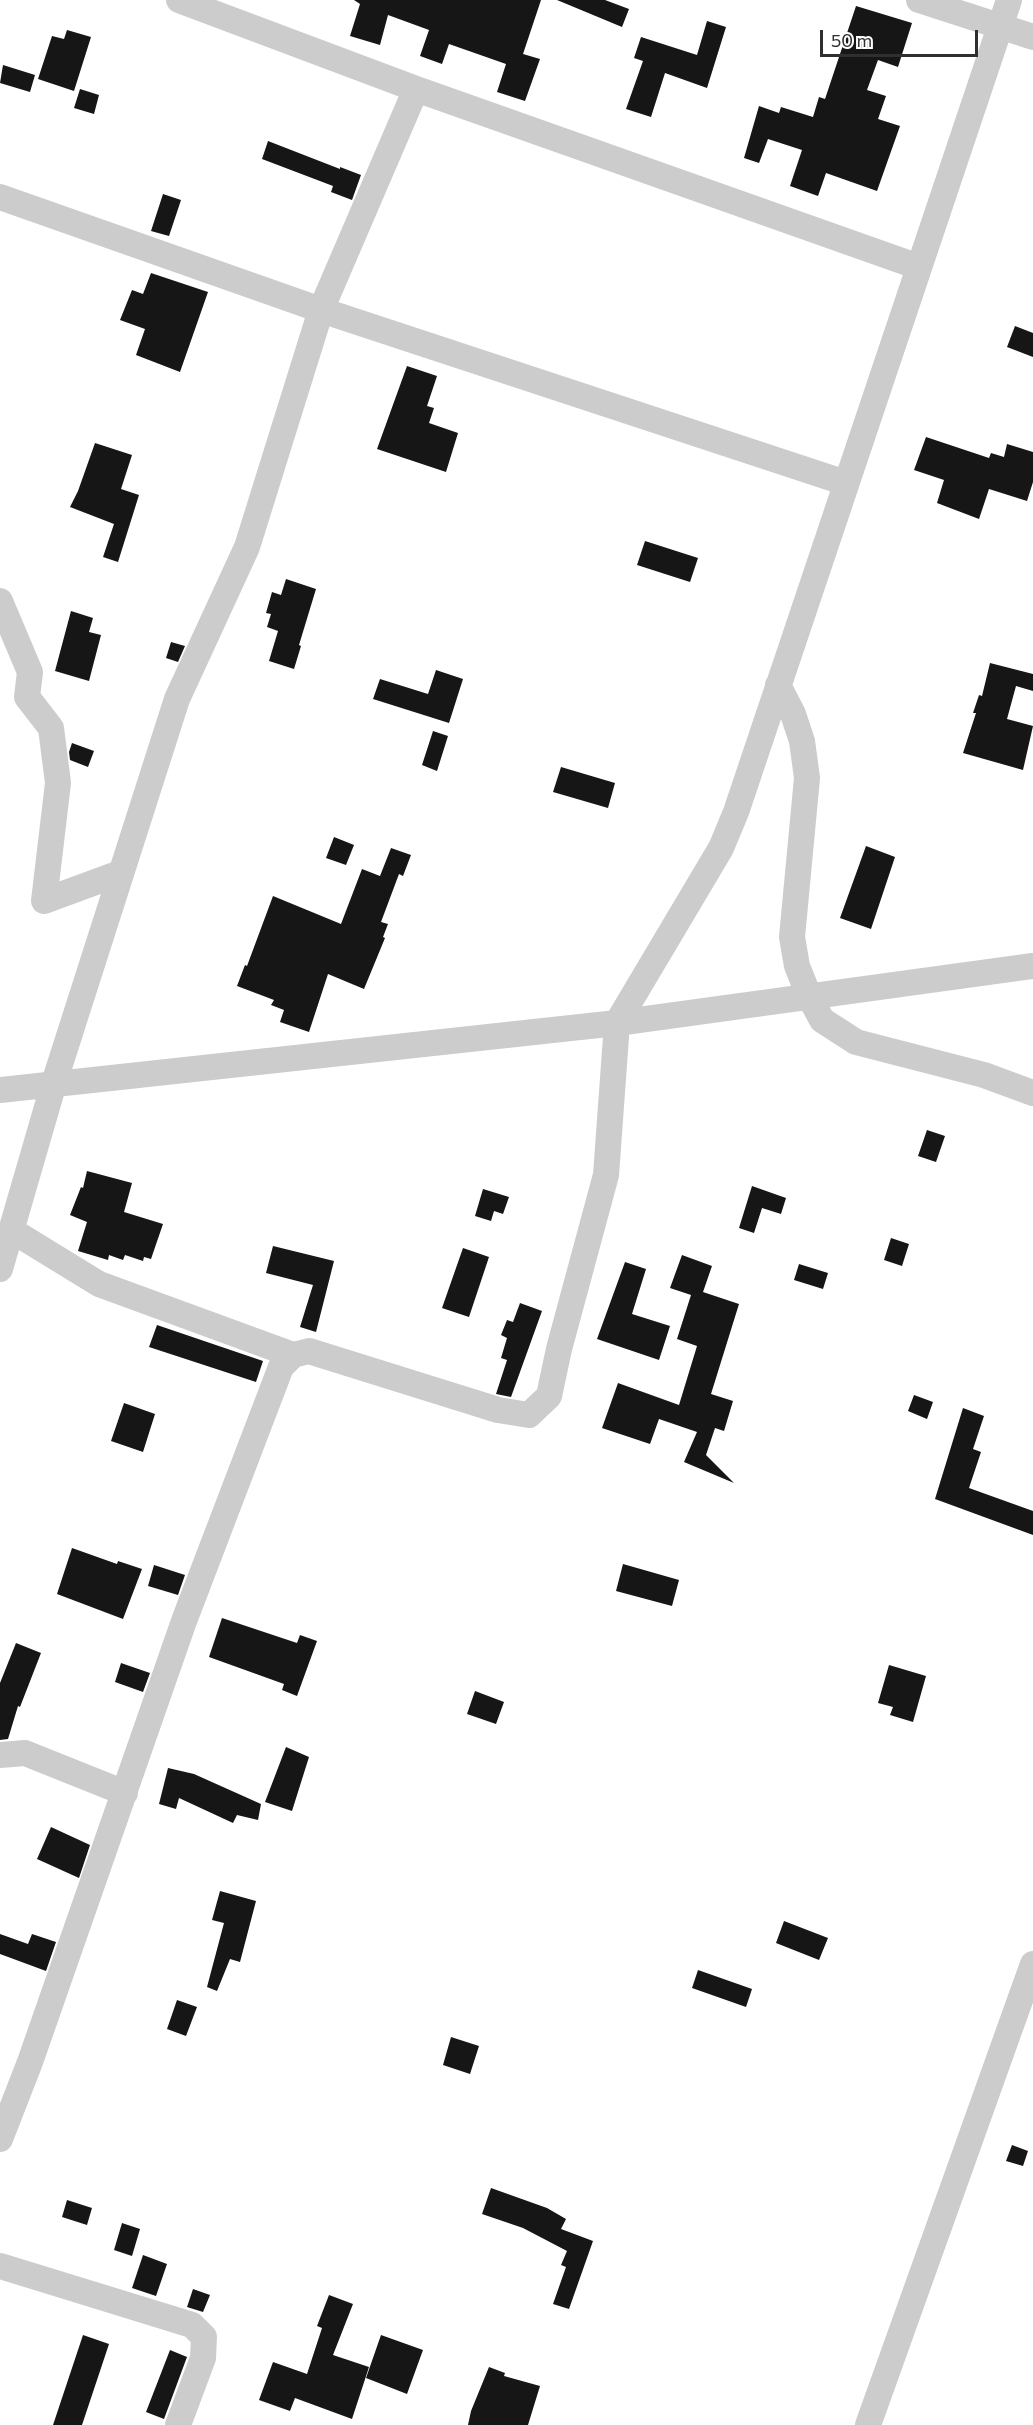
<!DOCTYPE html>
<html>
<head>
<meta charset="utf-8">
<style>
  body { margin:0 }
  #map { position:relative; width:1033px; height:2425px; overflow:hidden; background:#fff; font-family:Commissioner,sans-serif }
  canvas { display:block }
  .scale { position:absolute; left:820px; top:30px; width:158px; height:27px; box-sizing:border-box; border:3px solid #2f2f2f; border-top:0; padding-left:8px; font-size:18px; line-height:21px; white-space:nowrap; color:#2f2f2f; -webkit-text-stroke:4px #fff; paint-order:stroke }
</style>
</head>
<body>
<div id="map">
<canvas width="1033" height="2425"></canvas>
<div class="scale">50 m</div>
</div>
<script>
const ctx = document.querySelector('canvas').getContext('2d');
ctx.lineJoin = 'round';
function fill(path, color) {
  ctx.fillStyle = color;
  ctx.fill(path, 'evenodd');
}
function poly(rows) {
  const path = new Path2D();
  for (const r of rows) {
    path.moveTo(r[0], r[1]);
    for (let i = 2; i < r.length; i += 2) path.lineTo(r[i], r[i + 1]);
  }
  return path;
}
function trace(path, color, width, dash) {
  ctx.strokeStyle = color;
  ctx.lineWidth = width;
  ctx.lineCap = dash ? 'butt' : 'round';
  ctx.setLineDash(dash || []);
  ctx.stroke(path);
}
const building = poly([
  [354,0,541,0,523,54,540,59,525,101,497,92,506,64,449,44,442,64,420,56,429,30,388,15,380,45,350,36,360,4],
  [557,0,605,0,629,9,622,27],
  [856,6,912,23,898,67,878,60,867,90,886,96,878,119,900,126,877,191,826,173,818,196,790,186,802,150,768,139,759,163,744,158,759,106,779,113,781,107,813,117,819,97,825,99],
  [707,21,726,27,707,88,665,73,651,117,626,109,643,61,634,58,641,37,697,55],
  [67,30,91,37,74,91,38,79,52,36,64,39],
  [3,65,35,75,30,92,0,83],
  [80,89,99,95,94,114,74,108],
  [268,141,340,169,340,167,361,175,352,200,331,192,333,186,262,159],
  [163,194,181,200,169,236,151,231],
  [151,273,208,292,180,372,136,355,145,329,120,320,132,290,143,294],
  [1015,326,1033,333,1033,357,1007,347],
  [407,366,437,376,427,406,434,408,429,423,458,433,446,472,377,449],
  [926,437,989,458,991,453,1004,457,1007,444,1033,452,1033,482,1027,501,989,489,979,519,937,503,944,480,914,470],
  [95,443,132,455,121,489,139,495,118,562,103,557,114,524,70,507,78,491],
  [645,541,698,558,690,582,637,565],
  [286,579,316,589,299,645,301,646,294,669,269,661,278,631,267,627,271,614,266,613,272,592,281,595],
  [71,611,93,618,89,632,101,635,89,681,55,671],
  [171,642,185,646,178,662,166,658],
  [990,663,1033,674,1033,691,1016,686,1007,719,1033,726,1023,770,963,753,976,713,973,713,979,695,982,696],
  [436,670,463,679,449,723,373,699,380,679,428,694],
  [433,731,448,736,437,771,422,765],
  [72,743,94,751,88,767,70,760,69,752],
  [561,767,615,783,608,808,553,792],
  [334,837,354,845,346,865,326,858],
  [866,846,895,857,871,929,840,918],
  [391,848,411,855,403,876,399,874,381,922,388,924,383,937,385,938,364,989,328,974,309,1032,280,1022,284,1010,271,1005,274,1000,237,986,245,965,247,966,273,896,341,924,362,869,380,876],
  [927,1130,945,1136,936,1162,918,1156],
  [87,1171,132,1183,124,1212,163,1224,151,1259,144,1257,143,1261,125,1255,123,1260,109,1255,108,1260,78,1251,87,1222,70,1215,81,1187,83,1188],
  [752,1186,786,1198,781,1214,762,1208,754,1233,739,1228],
  [483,1189,509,1197,503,1214,494,1211,491,1221,475,1216],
  [891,1238,909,1244,902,1266,884,1260],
  [273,1246,334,1261,316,1332,300,1327,313,1285,266,1273],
  [463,1248,489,1257,469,1317,442,1308],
  [682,1255,712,1266,703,1292,739,1304,711,1394,733,1401,724,1431,715,1428,706,1455,734,1483,684,1462,697,1432,659,1419,650,1444,602,1428,618,1383,679,1405,697,1346,677,1339,691,1295,670,1288],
  [625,1262,646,1269,632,1314,670,1326,659,1360,597,1339],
  [799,1264,828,1273,823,1289,794,1280],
  [520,1303,542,1311,511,1397,496,1394,507,1360,501,1358,507,1338,501,1335,507,1320,513,1322],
  [157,1325,263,1361,256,1382,149,1347],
  [914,1395,933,1402,927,1419,908,1411],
  [124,1403,155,1414,143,1452,111,1441],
  [963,1408,984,1416,973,1449,981,1452,969,1488,1033,1511,1033,1535,935,1499],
  [72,1548,117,1564,118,1561,142,1569,123,1619,57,1594],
  [623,1564,679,1580,672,1606,616,1591],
  [154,1565,185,1575,178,1595,148,1586],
  [222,1618,297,1643,300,1635,317,1641,297,1696,282,1690,284,1684,209,1657],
  [16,1643,41,1653,20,1707,18,1706,8,1739,0,1740,0,1683],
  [121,1663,150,1673,143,1692,115,1682],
  [889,1665,926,1676,913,1722,890,1715,893,1707,878,1703],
  [475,1691,504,1702,496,1724,467,1714],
  [286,1747,309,1757,292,1811,265,1802],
  [168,1768,194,1774,261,1804,258,1820,237,1815,233,1823,179,1798,176,1809,159,1804],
  [51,1827,90,1845,79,1878,37,1859],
  [220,1891,256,1901,240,1962,230,1959,217,1991,207,1987,224,1923,212,1920],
  [784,1921,828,1938,819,1960,776,1943],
  [0,1934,28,1944,32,1934,56,1942,46,1971,0,1954],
  [698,1970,752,1989,746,2007,692,1988],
  [177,2000,197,2007,186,2036,167,2029],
  [451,2037,479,2046,470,2074,443,2065],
  [1012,2145,1028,2151,1023,2166,1006,2161],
  [491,2188,547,2208,566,2219,561,2229,593,2241,569,2309,553,2304,566,2267,561,2265,567,2251,523,2228,482,2214],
  [67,2200,92,2208,87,2225,62,2217],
  [122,2223,140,2229,132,2256,114,2250],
  [143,2255,167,2264,156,2296,132,2288],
  [193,2289,210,2295,203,2312,187,2307],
  [329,2295,353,2304,333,2355,369,2367,352,2419,295,2398,290,2411,259,2400,273,2362,307,2374,322,2328,317,2326],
  [83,2335,109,2344,82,2425,53,2425],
  [381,2335,423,2350,407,2394,366,2378],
  [170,2350,187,2357,164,2419,146,2412],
  [489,2367,505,2373,504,2376,540,2386,528,2425,468,2425,471,2411]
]);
const minor = poly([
  [179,0,416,89,919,267],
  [919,0,1033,37],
  [0,197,321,310,846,483],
  [0,601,30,672,27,697,51,728,58,783,44,901,120,873],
  [778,685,793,714,802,741,807,778,792,937,797,966,809,996,822,1020,856,1042,984,1075,1033,1093],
  [0,1090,617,1023,1033,966],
  [11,1230,99,1284,293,1355],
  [0,1269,54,1083,177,699,247,547,321,310,416,89],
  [0,1755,25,1753,125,1793],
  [0,2139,30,2062,184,1621,281,1367,293,1355,309,1351,498,1410,529,1415,549,1396,559,1349,606,1175,617,1023,721,848,736,812,1009,0],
  [0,2266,192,2325,204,2337,203,2358,178,2425],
  [868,2425,1033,1964]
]);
fill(building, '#161616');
trace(minor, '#ccc', 26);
</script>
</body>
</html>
